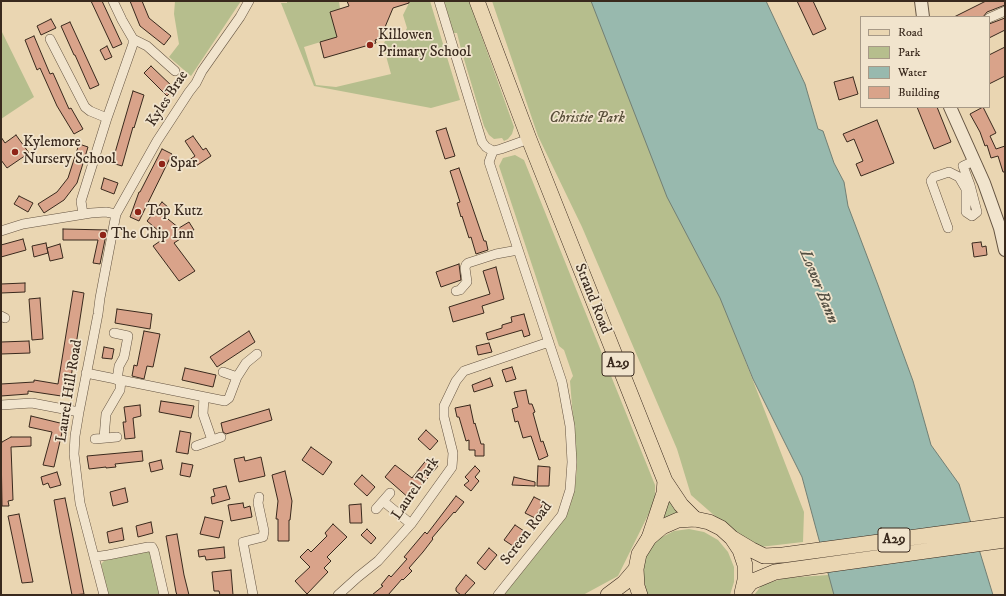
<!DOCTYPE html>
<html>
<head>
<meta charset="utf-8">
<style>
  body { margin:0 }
  #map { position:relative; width:1006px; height:596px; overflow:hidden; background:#ead6b2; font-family:"IM FELL DW Pica",serif }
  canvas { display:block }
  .frame { position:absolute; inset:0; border:2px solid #39291d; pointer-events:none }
  .legend { position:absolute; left:860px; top:16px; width:130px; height:92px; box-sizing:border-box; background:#f1e4cd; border:1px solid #a79987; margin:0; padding:5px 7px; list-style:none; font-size:12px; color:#39291d }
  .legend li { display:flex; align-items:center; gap:8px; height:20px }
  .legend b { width:20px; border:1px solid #a79987 }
</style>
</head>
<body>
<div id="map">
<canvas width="1006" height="596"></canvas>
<div class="frame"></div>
<ul class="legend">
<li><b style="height:5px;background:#ead6b2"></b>Road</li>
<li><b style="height:11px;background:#b6be8d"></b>Park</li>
<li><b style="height:11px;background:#98b9ae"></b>Water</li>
<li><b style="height:11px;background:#d9a38a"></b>Building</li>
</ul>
</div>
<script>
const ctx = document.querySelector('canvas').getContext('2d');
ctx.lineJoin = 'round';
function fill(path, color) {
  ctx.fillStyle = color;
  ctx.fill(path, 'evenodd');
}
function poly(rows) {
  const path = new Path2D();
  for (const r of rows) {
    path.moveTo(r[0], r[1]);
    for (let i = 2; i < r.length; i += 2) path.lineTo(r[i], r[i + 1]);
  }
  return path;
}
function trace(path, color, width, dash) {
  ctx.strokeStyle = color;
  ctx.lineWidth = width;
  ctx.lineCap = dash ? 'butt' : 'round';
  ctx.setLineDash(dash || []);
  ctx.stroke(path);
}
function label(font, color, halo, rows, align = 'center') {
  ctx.font = font + ' "IM FELL DW Pica",serif';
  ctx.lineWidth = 3.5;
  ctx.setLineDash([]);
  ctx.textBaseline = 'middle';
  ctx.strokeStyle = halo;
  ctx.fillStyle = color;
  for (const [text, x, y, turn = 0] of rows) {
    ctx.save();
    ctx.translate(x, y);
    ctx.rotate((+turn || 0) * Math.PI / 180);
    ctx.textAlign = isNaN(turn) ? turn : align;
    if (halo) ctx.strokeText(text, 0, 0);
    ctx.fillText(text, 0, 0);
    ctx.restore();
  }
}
const green = poly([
  [175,1,241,1,191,76,169,57,179,44,174,14],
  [287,1,339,1,340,9,330,12,337,37,304,47,316,85,336,87,391,74,383,45,385,41,403,36,407,28,403,15,410,1,430,1,460,100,431,108,314,86,281,3,287,3],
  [444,1,469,1,514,127,512,134,508,139,504,141,502,138,494,139,489,135,484,126,461,49,457,33,453,33],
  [492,1,607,1,798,465,724,306,804,512,803,542,760,547,724,524,691,495,677,449,582,227,538,136],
  [1,30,34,97,1,119],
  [515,155,524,160,655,485,655,497,653,505,618,576,583,595,503,595,566,516,570,506,575,486,577,468,570,381,573,376,564,350,559,346,499,166,503,158],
  [668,497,679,516,662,523],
  [689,529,704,532,718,540,728,552,734,567,734,582,730,595,645,595,644,593,643,563,649,549,660,538,674,531],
  [145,550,150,552,159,595,108,595,102,568,101,564,104,561],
  [827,571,832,571,838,595,754,595,762,585,785,578,828,575]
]);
const water = poly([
  [591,1,766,1,805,84,818,129,823,131,834,163,844,182,848,206,878,285,913,381,931,445,959,484,993,595,834,595,802,477,753,379,720,298,667,197,591,1]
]);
const building = poly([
  [91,1,102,1,122,44,113,48,91,1],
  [130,1,142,1,149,18,171,36,164,45,140,26,130,1],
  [347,1,409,1,409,3,393,8,380,39,375,40,376,43,324,58,320,42,337,37,330,12,349,6,347,1],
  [797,1,813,1,826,29,813,35,797,1],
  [986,1,1005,1,1005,5,987,12,983,17,954,17,986,1],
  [1005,18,1005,30,989,38,989,24,1005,18],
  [51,19,56,28,41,35,37,26,51,19],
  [70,22,99,85,90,89,75,55,74,55,61,26,70,22],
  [34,36,50,74,53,73,69,109,71,108,83,129,74,134,57,106,40,68,37,70,25,40,34,36],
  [107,46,112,57,105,60,100,50,107,46],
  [1005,47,1005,76,989,84,989,55,1005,47],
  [151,66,174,88,167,96,144,73,151,66],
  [853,77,858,94,839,100,834,82,853,77],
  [133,91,144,95,134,128,133,127,122,166,112,163,133,91],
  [917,107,937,107,951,142,934,149,917,107],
  [983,107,996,133,990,136,996,149,1005,146,1005,172,1003,172,998,156,991,158,987,145,985,146,980,132,970,114,983,107],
  [877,120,894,163,861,176,856,164,863,161,854,139,847,142,843,134,877,120],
  [446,128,455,156,445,159,436,131,446,128],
  [16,135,29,153,7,168,1,160,1,137,5,143,16,135],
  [193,136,203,150,206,148,211,156,193,168,188,161,195,156,185,141,193,136],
  [79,144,88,147,77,183,64,200,44,213,38,204,57,192,68,178,79,144],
  [162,149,172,154,139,221,130,217,139,192,140,192,162,149],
  [459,168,484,241,486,241,488,250,476,254,471,237,469,238,462,216,461,217,457,203,460,202,450,171,459,168],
  [104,178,118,183,114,194,101,189,104,178],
  [19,196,33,203,28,212,14,204,19,196],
  [162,202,169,208,163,215,179,228,189,222,194,230,174,243,195,271,179,281,153,246,166,237,147,221,162,202],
  [63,229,107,230,100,264,93,263,98,240,63,240,63,229],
  [23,239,26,250,1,257,1,245,23,239],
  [981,242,982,247,986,246,987,255,974,257,972,243,981,242],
  [46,243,48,253,34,257,32,246,46,243],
  [60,244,63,258,50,261,47,248,60,244],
  [459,264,461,280,441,287,436,272,459,264],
  [496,267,504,299,482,306,484,313,453,322,449,307,490,294,483,271,496,267],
  [25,283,25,292,1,293,1,284,25,283],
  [73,291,84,293,68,397,28,391,28,394,1,396,1,384,34,382,34,380,58,384,73,291],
  [40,298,43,339,32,340,29,299,40,298],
  [117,309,152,314,150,329,115,323,117,309],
  [524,314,530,335,524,337,522,330,488,340,486,333,502,328,502,325,512,322,511,317,524,314],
  [144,331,160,334,153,367,147,366,144,379,132,376,134,365,137,366,144,331],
  [249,331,255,342,217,367,210,357,249,331],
  [29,341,30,353,1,354,1,342,29,341],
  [489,343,492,352,478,355,476,346,489,343],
  [104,347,114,349,112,359,102,358,104,347],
  [512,367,516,379,506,382,502,370,512,367],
  [185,368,216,375,213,387,182,380,185,368],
  [490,378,493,386,474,392,472,385,490,378],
  [526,390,529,404,532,404,535,412,533,413,541,442,543,441,548,456,539,460,531,436,523,438,518,421,515,422,512,409,518,407,514,392,526,390],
  [161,401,194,406,191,418,159,412,161,401],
  [140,405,141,416,133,418,135,438,125,439,123,422,126,422,124,407,140,405],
  [470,405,474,424,475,423,481,444,484,444,484,456,475,456,475,450,469,450,469,440,466,441,459,417,457,417,455,408,470,405],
  [269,409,272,420,226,434,223,432,221,423,269,409],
  [31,416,64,424,54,467,43,465,52,432,29,427,31,416],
  [426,430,438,441,430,450,418,439,426,430],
  [180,431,191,433,188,454,176,452,180,431],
  [11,437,31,437,31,446,11,447,13,500,8,501,9,506,2,506,1,444,2,442,11,437],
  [311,447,332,462,323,475,302,460,311,447],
  [142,451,143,461,115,464,116,467,106,468,106,467,89,469,87,456,142,451],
  [244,457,245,461,261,457,265,476,239,482,234,459,244,457],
  [428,458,438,466,410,499,385,477,395,465,412,478,428,458],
  [161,460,163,469,151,472,149,463,161,460],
  [182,463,193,465,190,477,180,475,182,463],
  [475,466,480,471,475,477,479,481,471,491,464,485,469,481,465,477,475,466],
  [538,466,550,467,549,486,537,486,538,466],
  [285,471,292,501,290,520,289,520,289,541,278,541,278,519,276,519,278,501,272,475,285,471],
  [57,472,61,485,50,488,48,483,43,485,41,477,57,472],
  [362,475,375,487,367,496,354,484,362,475],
  [514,477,535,482,535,486,512,485,514,477],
  [226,486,230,499,212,504,211,497,215,496,213,489,226,486],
  [125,488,128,502,113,506,110,492,125,488],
  [456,496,464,502,455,513,454,512,432,538,433,539,423,552,409,568,412,571,403,580,402,579,388,595,372,595,383,586,381,585,389,575,391,577,407,559,404,557,425,532,427,534,456,496],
  [534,497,544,502,535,518,525,513,534,497],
  [65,498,72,532,84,594,72,595,60,534,54,500,65,498],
  [243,503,244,508,250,506,252,517,231,521,228,505,243,503],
  [361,504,362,523,350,523,349,505,361,504],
  [19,514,33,582,22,583,8,516,19,514],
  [205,517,223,521,219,538,200,534,205,517],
  [151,522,153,533,138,537,136,526,151,522],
  [333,524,347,537,327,557,331,561,324,568,328,572,307,594,295,581,310,567,300,557,308,549,311,552,327,536,325,533,333,524],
  [515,525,524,531,513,546,504,540,515,525],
  [122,528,124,540,109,543,107,532,122,528],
  [367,529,376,538,371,544,361,535,367,529],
  [177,534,184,575,189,595,177,595,176,592,166,536,177,534],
  [224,547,225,558,206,560,205,556,199,557,198,550,224,547],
  [489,548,497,555,485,570,477,563,489,548],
  [231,570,233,595,220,595,219,591,214,591,212,572,231,570],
  [466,575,475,583,464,595,461,595,456,591,456,588,466,575]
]);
const minor = poly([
  [439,1,482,142,486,147,493,151,501,149,529,139],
  [989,18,1005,11],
  [50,39,85,107,90,111,107,118],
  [133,39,147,46,175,71],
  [493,151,489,162,562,382,570,426,572,462,570,490,562,515,498,595],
  [83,214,81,201,107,118,133,44,133,39,122,20,113,1],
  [948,228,931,181,934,177,949,172,959,177,966,189,966,212,972,216,977,212,970,185,963,166,974,161],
  [1,231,23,224,91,213,106,212,116,214],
  [456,291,460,290,467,282,465,268,466,265,468,263,496,254,518,250],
  [1,316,5,318],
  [114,333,128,336,124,357,119,366,117,380],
  [223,372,237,377],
  [86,373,225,401,229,398,237,377,246,363,257,354],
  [204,397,203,414,212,440],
  [1,405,32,403,79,412],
  [104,438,106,414,120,390,121,380],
  [95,439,117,437],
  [196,446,221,437],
  [383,501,411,524],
  [376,509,390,493],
  [94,557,108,555,148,547,152,547,154,551,164,595],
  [104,595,80,503,74,454,75,436,79,412,98,314,100,298,116,214,157,141,189,92,196,83,202,71,240,17,249,1],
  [253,595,243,542,263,537,264,531,258,503,259,497],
  [338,595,358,577,378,561,411,524,452,467,453,453,444,417,444,406,456,381,464,371,549,342]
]);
const tertiary = poly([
  [921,1,923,17],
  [950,107,984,183,1000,228,1005,250]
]);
const primary = poly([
  [477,1,529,139,665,481,681,505,695,519],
  [649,538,664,493,665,481]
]);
const trunk = poly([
  [732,538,752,550,764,556,783,555,1005,525],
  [742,594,751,582,775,572,1005,540],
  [608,595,624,583,636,569],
  [640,595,637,586,636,569,639,554,649,538,662,527,678,520,695,519,709,522,721,528,732,538,740,550,745,565,745,580,742,593]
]);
const markers = [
  [370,45,4,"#8f2418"],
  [15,152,4,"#8f2418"],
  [162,164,4,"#8f2418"],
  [138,212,4,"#8f2418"],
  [103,235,4,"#8f2418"]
];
const shields = [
  [618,364,32],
  [894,540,32]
];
const shieldNames = [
  ["A29",618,364],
  ["A29",894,540]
];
const poiNames = [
  ["Killowen",378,36],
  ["Primary School",378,53],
  ["Kylemore",23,143],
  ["Nursery School",23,160],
  ["Spar",170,164],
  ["Top Kutz",146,212],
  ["The Chip Inn",111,235]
];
const streetNames = [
  ["Kyles Brae",168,99,-57],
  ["Strand Road",592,299,68],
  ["Laurel Hill Road",70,391,-81],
  ["Laurel Park",416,489,-56],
  ["Screen Road",527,534,-53]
];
const parkNames = [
  ["Christie Park",587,119]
];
const waterNames = [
  ["Lower Bann",818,287,68]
];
fill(green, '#b6be8d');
fill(water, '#98b9ae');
trace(water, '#727f74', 1);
fill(building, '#d9a38a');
trace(building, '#39291d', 1);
trace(minor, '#655442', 10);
trace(tertiary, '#655442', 14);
trace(primary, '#39291d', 16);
trace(trunk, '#39291d', 16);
trace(minor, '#f1e4cd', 9);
trace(tertiary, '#f1e4cd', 12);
trace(primary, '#ead6b2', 15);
trace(trunk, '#ead6b2', 15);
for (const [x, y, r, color] of markers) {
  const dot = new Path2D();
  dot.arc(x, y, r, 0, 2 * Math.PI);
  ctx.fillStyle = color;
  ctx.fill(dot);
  trace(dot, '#f1e4cd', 1.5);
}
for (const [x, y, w] of shields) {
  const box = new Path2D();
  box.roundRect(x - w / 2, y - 12, w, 24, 3);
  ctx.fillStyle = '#f1e4cd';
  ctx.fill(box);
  trace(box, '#39291d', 1);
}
label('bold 14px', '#39291d', null, shieldNames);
label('15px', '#39291d', '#f1e4cd', poiNames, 'left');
label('15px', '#39291d', '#f1e4cd', streetNames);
label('italic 15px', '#584e39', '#f1e4cd', parkNames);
label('italic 16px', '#514d41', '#f1e4cd', waterNames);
</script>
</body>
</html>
